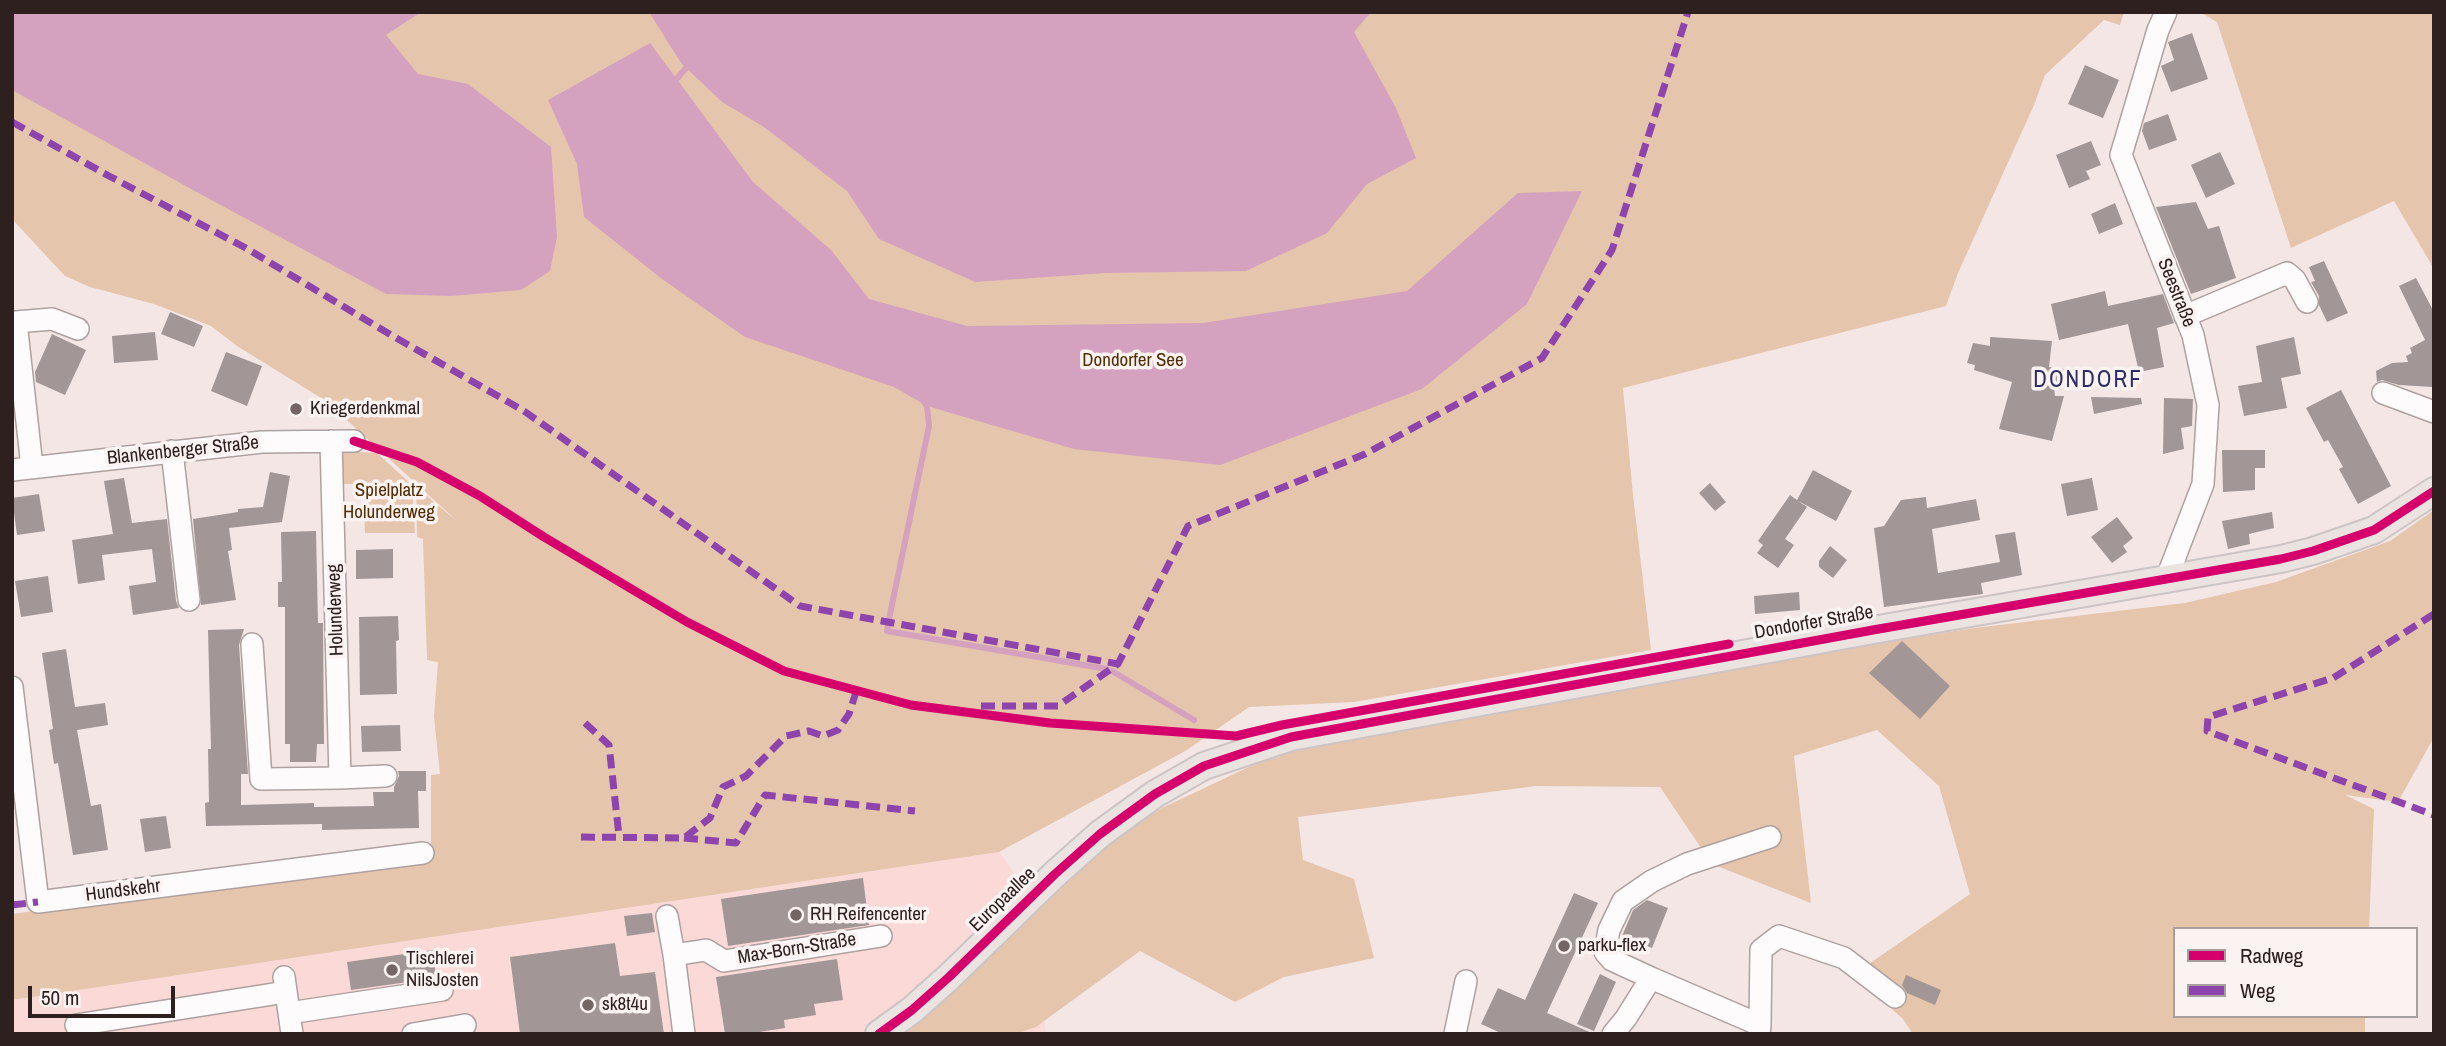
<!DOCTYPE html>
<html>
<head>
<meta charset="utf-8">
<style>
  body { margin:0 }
  #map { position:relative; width:2446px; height:1046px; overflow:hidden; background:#f4e6e5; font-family:"Archivo Narrow",sans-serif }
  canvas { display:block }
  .frame { position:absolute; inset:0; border:14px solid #2f2020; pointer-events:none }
  .legend { position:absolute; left:2173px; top:927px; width:245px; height:91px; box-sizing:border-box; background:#fbf2f2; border:2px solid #a99e9e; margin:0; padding:9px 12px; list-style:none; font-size:21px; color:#2f2020 }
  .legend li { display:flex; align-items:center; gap:14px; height:35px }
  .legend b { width:35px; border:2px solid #a99e9e }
  .scale { position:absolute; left:28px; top:986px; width:147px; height:32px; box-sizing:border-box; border:4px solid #2f2020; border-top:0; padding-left:9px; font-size:21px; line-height:24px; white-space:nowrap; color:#2f2020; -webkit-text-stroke:5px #fbf2f2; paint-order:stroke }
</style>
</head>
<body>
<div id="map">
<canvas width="2446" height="1046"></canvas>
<div class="frame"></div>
<ul class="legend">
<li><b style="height:9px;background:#d6006c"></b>Radweg</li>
<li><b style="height:9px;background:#8e44ad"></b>Weg</li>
</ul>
<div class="scale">50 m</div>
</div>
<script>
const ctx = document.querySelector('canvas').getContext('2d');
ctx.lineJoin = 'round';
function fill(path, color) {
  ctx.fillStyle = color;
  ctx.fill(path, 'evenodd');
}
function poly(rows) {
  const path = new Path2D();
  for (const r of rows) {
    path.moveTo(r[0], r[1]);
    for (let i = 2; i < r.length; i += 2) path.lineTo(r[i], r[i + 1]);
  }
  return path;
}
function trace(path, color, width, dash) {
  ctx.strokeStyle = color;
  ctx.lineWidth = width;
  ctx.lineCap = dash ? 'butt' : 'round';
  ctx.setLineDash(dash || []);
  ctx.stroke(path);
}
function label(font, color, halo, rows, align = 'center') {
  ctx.font = font + ' "Archivo Narrow",sans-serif';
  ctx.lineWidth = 7;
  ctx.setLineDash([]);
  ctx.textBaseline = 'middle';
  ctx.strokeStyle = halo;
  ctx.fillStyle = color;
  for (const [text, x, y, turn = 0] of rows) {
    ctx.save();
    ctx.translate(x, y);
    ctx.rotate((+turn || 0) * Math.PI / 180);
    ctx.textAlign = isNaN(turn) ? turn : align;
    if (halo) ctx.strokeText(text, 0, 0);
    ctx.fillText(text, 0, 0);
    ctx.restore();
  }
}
const built = poly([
  [999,852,1013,871,1037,967,1046,1034,12,1034,12,1000]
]);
const green = poly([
  [12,12,2124,12,2120,25,2104,20,2045,75,2034,105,1958,273,1946,306,1623,388,1633,495,1651,650,1354,702,1249,707,1187,750,999,852,12,1000,12,914,422,858,423,845,431,844,431,775,440,774,434,717,438,662,427,660,423,539,417,537,416,487,457,521,326,401,237,346,211,326,154,304,90,287,65,276,12,219],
  [2200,12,2434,12,2434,269,2394,201,2291,248,2217,22],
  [341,451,377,453,412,485,415,533,365,533,363,484,343,484],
  [2434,510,2434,737,2398,802,2345,795,2374,809,2369,929,2175,929,2175,1016,2365,1016,2365,1034,1913,1034,1903,1019,1853,975,1970,894,1939,786,1877,730,1794,756,1811,903,1712,864,1660,787,1536,786,1298,817,1303,860,1354,879,1374,958,1284,977,1235,1002,1140,951,1036,1027,1015,1034,902,1034,913,1026,1017,928,1091,852,1162,808,1276,754,1372,732,1655,678,1974,628,2185,603,2276,582,2390,541]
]);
const water = poly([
  [12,12,421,12,386,35,418,74,468,84,551,147,557,237,550,271,521,290,451,296,386,294,202,195,12,90],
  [649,12,1371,12,1354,32,1396,108,1416,158,1367,184,1327,233,1246,271,1105,273,975,282,879,239,847,191,764,127,722,102,681,63],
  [650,43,753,182,831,250,869,299,967,326,1203,323,1407,291,1518,193,1582,191,1527,304,1422,389,1220,465,1074,449,927,406,894,387,745,337,662,279,584,217,577,164,548,100]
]);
const stream = poly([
  [674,82,686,68],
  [889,619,929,426,927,406,922,399],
  [888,625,887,631,1107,669],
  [1112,671,1194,720]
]);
const building = poly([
  [2192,33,2208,79,2171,92,2161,66,2174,60,2168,42],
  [2085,65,2119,80,2103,118,2068,104],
  [2168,114,2177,140,2149,150,2142,131,2144,123],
  [2091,141,2101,165,2086,171,2090,179,2069,188,2056,155],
  [2220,152,2235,184,2206,198,2191,165],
  [2196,202,2208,229,2219,226,2236,278,2191,294,2156,207],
  [2115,203,2123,224,2099,234,2091,214],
  [2324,261,2348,313,2327,322,2319,305,2319,296,2311,282,2315,281,2309,267],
  [2416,278,2434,312,2433,387,2399,385,2382,380,2377,382,2376,371,2392,363,2408,362,2406,356,2412,353,2410,348,2425,340,2399,286],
  [2105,291,2108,306,2163,294,2174,323,2157,328,2164,367,2139,372,2128,324,2059,340,2051,304],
  [170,312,203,326,194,347,161,334],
  [155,332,158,360,114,363,112,336],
  [52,334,86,350,65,395,36,382,35,372],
  [1990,337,2052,341,2049,367,2064,369,2063,385,2054,387,2055,396,2064,396,2052,441,1999,429,2012,382,1974,370,1975,365,1967,363,1973,343,1990,346],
  [2294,337,2301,374,2281,378,2287,408,2244,416,2238,386,2262,382,2256,346],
  [226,352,262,366,247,406,211,391],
  [2341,390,2391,486,2358,504,2339,469,2343,467,2328,440,2324,442,2306,408],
  [2091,397,2141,398,2142,404,2094,414],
  [2164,398,2193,399,2192,426,2181,428,2184,449,2163,454],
  [2222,450,2265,450,2265,468,2255,468,2255,490,2223,492],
  [1813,470,1852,491,1836,521,1798,501,1807,507,1785,539,1794,545,1778,568,1757,553,1763,545,1758,541,1790,495,1797,500],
  [270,472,290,476,282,522,229,528,232,550,228,551,236,600,201,605,193,519,238,512,238,509,263,507],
  [124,478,132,523,167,519,176,601,179,608,133,615,129,586,156,582,152,549,102,555,105,580,78,584,72,540,113,534,104,481],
  [2092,478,2098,510,2067,516,2061,484],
  [1710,483,1726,502,1715,511,1699,493],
  [39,494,45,531,17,535,12,498],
  [1926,497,1927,508,1976,499,1980,520,1932,529,1938,573,2000,562,1995,535,2015,532,2022,575,1981,583,1983,594,1884,607,1874,528,1884,526,1901,500],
  [2272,512,2274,528,2249,534,2250,544,2228,549,2222,521],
  [2117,517,2133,538,2123,546,2127,552,2112,563,2091,537],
  [316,531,318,623,323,623,324,744,317,744,316,762,290,762,290,744,285,744,285,607,278,607,278,582,282,582,281,532],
  [1830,546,1847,560,1833,578,1819,567,1819,561],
  [393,549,393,578,356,579,356,550],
  [48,576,53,612,21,617,15,581],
  [1799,592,1800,610,1755,614,1754,596],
  [398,616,399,640,396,641,397,694,360,695,359,617],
  [244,629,239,645,248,774,241,774,241,805,314,803,314,807,374,806,373,792,394,792,394,787,399,776,398,771,426,771,426,791,418,791,419,828,322,830,322,824,206,826,205,803,209,802,208,749,211,749,208,630],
  [1902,641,1950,686,1920,719,1869,673],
  [66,649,75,707,105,703,108,725,77,730,91,806,101,804,108,850,73,855,58,763,54,764,49,730,53,729,42,653],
  [400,725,401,751,362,752,361,726],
  [166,816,171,848,145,852,140,819],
  [863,878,869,925,728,946,721,899],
  [1574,893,1598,903,1547,1013,1594,1034,1503,1034,1481,1024,1498,988,1525,1000],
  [1647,900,1668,908,1652,948,1622,936,1633,910],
  [652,913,655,932,627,936,624,916],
  [615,943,620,976,655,972,664,1034,520,1034,510,957],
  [433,950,436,978,351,990,347,962],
  [837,959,843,1000,814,1004,816,1015,784,1020,785,1028,746,1034,725,1034,716,977],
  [1600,974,1616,982,1594,1031,1577,1024],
  [1906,975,1941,990,1935,1005,1907,993,1902,985]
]);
const minor = poly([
  [2166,12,2158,30,2121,155,2193,335,2208,405,2203,484,2166,580],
  [2185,316,2287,273,2295,280,2307,302],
  [2383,393,2434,412],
  [172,451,189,600],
  [32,467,16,322,52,319,78,329],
  [12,470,262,442,354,441],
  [252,644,261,779,340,778,331,441],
  [12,687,38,902,423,853],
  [340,778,386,776],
  [667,916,674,955,684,1034],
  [674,955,706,950,724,961,881,936],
  [284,977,292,1034],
  [1651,978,1612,960,1605,952,1609,930,1623,901,1652,881,1687,864,1770,837],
  [289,1013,442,990],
  [76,1025,286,992],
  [1760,1025,1761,950,1779,936,1844,958,1895,997],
  [413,1034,465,1025],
  [1455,1034,1466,981],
  [1613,1034,1626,1018,1651,978,1760,1025,1759,1034]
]);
const major = poly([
  [879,1034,912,1010,949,977,1055,874,1100,834,1155,794,1204,766,1291,737,1873,630,2281,559,2313,551,2374,530,2434,491]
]);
const quiet = poly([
  [12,122,109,176,244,247,391,335,524,411,800,606,1118,664],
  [2434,614,2333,678,2208,717,2207,731,2434,815],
  [981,706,1058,706,1118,664,1188,526,1365,454,1542,358,1612,250,1688,12],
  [585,723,609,745,619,836],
  [581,837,684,838,710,818,723,787,746,776,786,736,809,731,823,736,838,730,849,714,856,692],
  [684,838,736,843,765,795,915,811],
  [12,905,38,902]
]);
const cycleway = poly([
  [354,441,417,462,480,496,544,537,687,622,784,671,911,705,1050,723,1236,736,1282,725,1729,644],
  [879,1034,912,1010,949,977,1055,874,1100,834,1155,794,1204,766,1291,737,1873,630,2281,559,2313,551,2374,530,2434,491]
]);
const markers = [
  [296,409,7,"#746565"],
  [796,915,7,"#746565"],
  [1564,946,7,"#746565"],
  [392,970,7,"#746565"],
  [588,1005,7,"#746565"]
];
const streetNames = [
  ["Seestraße",2176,293,68],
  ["Blankenberger Straße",183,451,-6],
  ["Holunderweg",336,610,-92],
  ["Dondorfer Straße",1814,623,-10],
  ["Hundskehr",123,891,-7],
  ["Europaallee",1003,900,-44],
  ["Max-Born-Straße",797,949,-9]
];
const parkNames = [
  ["Dondorfer See",1133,361],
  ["Spielplatz",389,491],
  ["Holunderweg",389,513]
];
const poiNames = [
  ["Kriegerdenkmal",310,409],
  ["RH Reifencenter",810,915],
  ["parku-flex",1578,946],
  ["Tischlerei",406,959],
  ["NilsJosten",406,981],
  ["sk8t4u",602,1005]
];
const quarterNames = [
  ["DONDORF",2088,381]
];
fill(built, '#fad9d7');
fill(green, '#e6c5ad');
fill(water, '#d4a2be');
trace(stream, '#d4a2be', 6);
fill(building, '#a39697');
trace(minor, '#aea1a0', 24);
trace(major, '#cdc5c5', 30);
trace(minor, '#fdfbfb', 21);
trace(major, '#ebe3e0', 26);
trace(quiet, '#8e44ad', 7, [14, 7]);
trace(cycleway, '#d6006c', 9);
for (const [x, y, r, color] of markers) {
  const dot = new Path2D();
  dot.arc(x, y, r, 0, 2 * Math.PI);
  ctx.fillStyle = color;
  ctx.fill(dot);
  trace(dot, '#fbf2f2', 2.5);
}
label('19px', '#2f2020', '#fbf2f2', streetNames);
label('19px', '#532d03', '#fbf2f2', parkNames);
label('19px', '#2f2020', '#fbf2f2', poiNames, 'left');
ctx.letterSpacing = '2px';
label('23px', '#2e2c66', '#fbf2f2', quarterNames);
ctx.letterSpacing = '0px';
</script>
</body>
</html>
